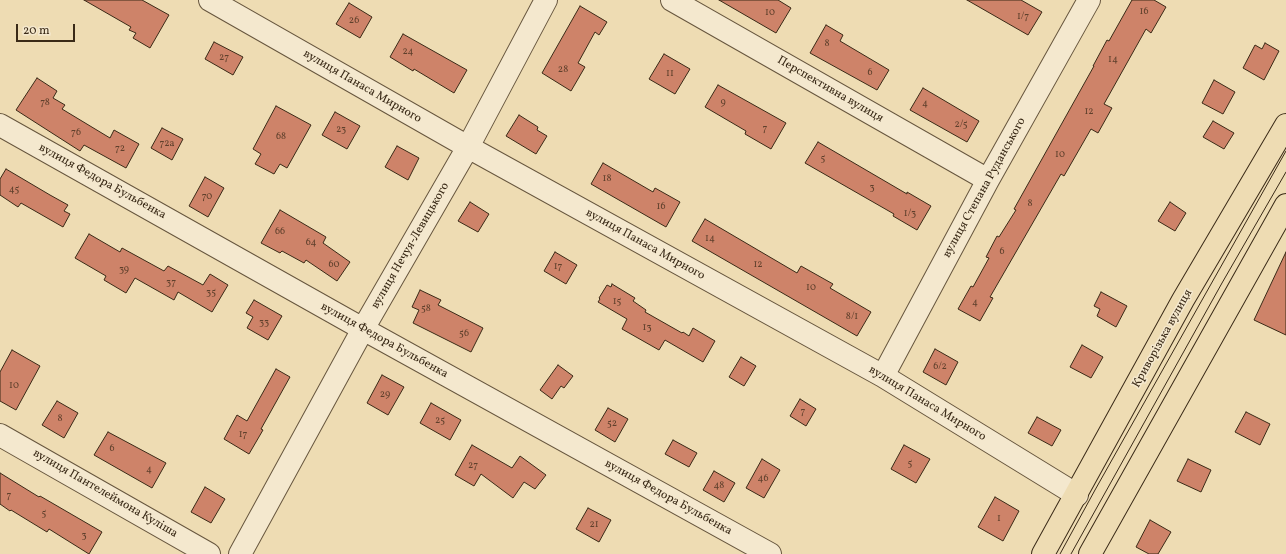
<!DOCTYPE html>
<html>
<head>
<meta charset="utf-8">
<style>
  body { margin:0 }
  #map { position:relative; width:1286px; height:554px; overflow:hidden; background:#eedcb3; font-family:Vollkorn,serif }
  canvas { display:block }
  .scale { position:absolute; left:16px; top:24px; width:59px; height:18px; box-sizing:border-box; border:2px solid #3a2a17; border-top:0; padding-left:5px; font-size:12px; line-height:14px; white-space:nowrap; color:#3a2a17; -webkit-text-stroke:3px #f4e8ce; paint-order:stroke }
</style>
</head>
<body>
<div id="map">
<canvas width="1286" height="554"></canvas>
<div class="scale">20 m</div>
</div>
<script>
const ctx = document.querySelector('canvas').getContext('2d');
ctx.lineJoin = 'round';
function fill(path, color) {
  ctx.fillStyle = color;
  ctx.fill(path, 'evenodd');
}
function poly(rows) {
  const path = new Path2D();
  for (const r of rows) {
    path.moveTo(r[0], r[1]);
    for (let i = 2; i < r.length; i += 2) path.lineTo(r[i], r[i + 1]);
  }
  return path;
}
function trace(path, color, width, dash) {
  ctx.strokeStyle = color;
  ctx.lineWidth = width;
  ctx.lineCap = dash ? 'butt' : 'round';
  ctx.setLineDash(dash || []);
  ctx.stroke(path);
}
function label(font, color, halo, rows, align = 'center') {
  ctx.font = font + ' Vollkorn,serif';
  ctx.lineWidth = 3;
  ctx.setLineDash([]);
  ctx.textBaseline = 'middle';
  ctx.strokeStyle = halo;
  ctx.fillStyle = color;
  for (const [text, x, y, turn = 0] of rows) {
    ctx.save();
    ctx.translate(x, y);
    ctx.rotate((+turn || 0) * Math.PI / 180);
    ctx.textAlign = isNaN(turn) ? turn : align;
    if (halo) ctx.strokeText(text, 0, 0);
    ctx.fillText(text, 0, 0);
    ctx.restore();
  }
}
const building = poly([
  [84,0,142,0,169,15,150,48,133,38,136,33,129,30,131,27,84,0],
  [719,0,778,0,791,8,776,33,719,0],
  [967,0,1021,0,1042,12,1028,35,967,0],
  [1132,0,1154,0,1166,7,1151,33,1146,29,1104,104,1112,108,1098,133,1091,129,1064,176,1061,174,990,297,993,298,980,321,958,309,971,286,973,287,989,258,986,257,997,236,999,237,1016,210,1014,209,1094,66,1093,66,1107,40,1109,41,1132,0],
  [349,3,372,17,360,38,336,24,349,3],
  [580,6,607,22,599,35,595,32,578,63,585,67,571,91,542,73,580,6],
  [826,25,843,35,840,41,889,70,877,90,810,53,826,25],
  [403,34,467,70,454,93,414,69,413,71,390,57,403,34],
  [214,42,243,57,233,75,205,59,214,42],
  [1265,43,1279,51,1264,80,1243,68,1255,45,1262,49,1265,43],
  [664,54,690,69,675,94,649,79,664,54],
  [37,78,57,91,53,98,65,105,62,109,110,138,114,130,139,144,126,168,84,145,80,151,16,110,37,78],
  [1214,80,1235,92,1223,114,1202,103,1214,80],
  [718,85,786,123,771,149,745,134,746,131,705,107,718,85],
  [923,88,979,121,967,142,910,110,923,88],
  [276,106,311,125,287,168,280,164,274,174,255,164,261,154,253,149,276,106],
  [335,112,360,126,347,149,322,135,335,112],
  [519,115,538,127,537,130,547,136,536,154,506,136,519,115],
  [1213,121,1234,133,1224,149,1203,137,1213,121],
  [162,128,183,139,172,160,151,148,162,128],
  [818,142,907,194,907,192,931,206,917,230,893,216,894,214,805,163,818,142],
  [397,146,419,158,408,180,385,167,397,146],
  [603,163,653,192,655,188,680,202,666,227,591,184,603,163],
  [6,169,50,195,68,205,64,211,70,214,63,227,21,203,18,207,0,195,0,179,6,169],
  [205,177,224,188,208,217,189,206,205,177],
  [470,202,489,214,478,232,458,221,470,202],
  [1170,202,1186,213,1175,231,1158,221,1170,202],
  [280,210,326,237,323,243,350,262,337,281,306,260,304,263,282,251,280,253,261,243,280,210],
  [705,219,797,273,801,266,833,284,830,288,871,312,857,336,692,241,705,219],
  [89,234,120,252,122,248,164,271,168,266,203,285,210,274,228,285,212,312,178,292,174,300,135,278,126,293,104,280,106,276,75,258,89,234],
  [555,252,577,265,566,284,544,271,555,252],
  [1286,252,1286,335,1254,320,1286,252],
  [612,284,635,298,633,301,646,310,645,312,682,333,683,332,689,336,693,328,715,341,703,362,665,340,659,350,622,329,627,319,598,302,600,299,599,298,607,285,611,287,612,284],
  [420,290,441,300,438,305,483,328,471,352,413,323,419,310,412,307,420,290],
  [1101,292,1127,306,1116,327,1097,316,1100,309,1094,306,1101,292],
  [254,300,282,316,268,340,247,328,253,317,246,313,254,300],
  [1082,345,1103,357,1091,378,1070,367,1082,345],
  [935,349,958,362,946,385,923,372,935,349],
  [12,350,40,366,16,410,0,401,0,372,12,350],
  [741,357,756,366,744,386,729,377,741,357],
  [558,365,573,376,564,388,561,386,552,399,540,390,558,365],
  [276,369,290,377,261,429,263,430,249,454,224,439,237,415,247,421,276,369],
  [382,375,404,387,388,415,367,403,382,375],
  [800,399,816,409,806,426,790,416,800,399],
  [57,401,78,413,64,438,42,425,57,401],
  [431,403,461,420,450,440,420,423,431,403],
  [608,408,628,419,615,442,595,430,608,408],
  [1246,412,1270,424,1260,445,1235,432,1246,412],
  [1037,417,1061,430,1052,446,1028,433,1037,417],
  [108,432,166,463,152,488,94,455,108,432],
  [673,440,697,453,689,467,665,454,673,440],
  [472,445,512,468,520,456,546,475,535,489,524,482,513,498,481,474,474,486,455,475,472,445],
  [904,445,930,459,916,483,891,469,904,445],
  [762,459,780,470,764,498,746,488,762,459],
  [1188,459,1211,470,1201,492,1177,481,1188,459],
  [714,471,735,483,724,502,703,490,714,471],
  [0,473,39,497,40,496,102,532,89,554,49,529,47,532,11,510,10,511,0,504,0,473],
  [205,487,225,499,211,523,191,512,205,487],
  [995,497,1019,511,1003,541,978,527,995,497],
  [588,508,611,520,599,542,576,529,588,508],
  [1150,520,1171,532,1158,554,1149,554,1136,547,1150,520]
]);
const minor = poly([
  [210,0,468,147,883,376,1077,495],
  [672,0,988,180],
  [0,125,363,329,770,554],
  [883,376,988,180,1089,0],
  [0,435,209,554],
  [240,554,363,329,468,147,546,0]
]);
const major = poly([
  [1043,554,1183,300,1286,125],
  [1090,554,1286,205]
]);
const tram = poly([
  [1060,554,1095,490,1286,151],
  [1071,554,1222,283,1286,172]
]);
const numberNames = [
  ["16",1144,12],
  ["10",770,13],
  ["1/7",1023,17],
  ["26",354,21],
  ["8",827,44],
  ["24",408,52],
  ["27",224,58],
  ["14",1113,60],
  ["28",563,70],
  ["6",870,73],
  ["11",670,74],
  ["78",45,103],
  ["9",723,103],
  ["4",925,104],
  ["12",1089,112],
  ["2/5",961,125],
  ["7",765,129],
  ["23",341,130],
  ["76",76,133],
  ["68",281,137],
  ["72а",167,144],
  ["72",120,149],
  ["10",1060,155],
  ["5",823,159],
  ["18",607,179],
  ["3",872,188],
  ["45",14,190],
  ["70",207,197],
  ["8",1030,204],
  ["16",661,207],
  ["1/3",910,214],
  ["66",280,232],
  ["14",710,239],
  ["64",311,243],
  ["6",1002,252],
  ["60",334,265],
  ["12",758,265],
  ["17",558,267],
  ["39",124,270],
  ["37",171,283],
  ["10",811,288],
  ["35",211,293],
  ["15",617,302],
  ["4",975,303],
  ["58",426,309],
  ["8/1",852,317],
  ["33",264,323],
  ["13",647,328],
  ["56",464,334],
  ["6/2",940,367],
  ["10",14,386],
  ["29",385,395],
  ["7",803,412],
  ["8",60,419],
  ["25",440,421],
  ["52",612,424],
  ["17",243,435],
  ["6",112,449],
  ["5",910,464],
  ["27",473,466],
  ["4",149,470],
  ["46",763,479],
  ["48",719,486],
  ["7",9,496],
  ["5",44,514],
  ["1",999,519],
  ["21",594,525],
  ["3",84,536]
];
const streetNames = [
  ["вулиця Панаса Мирного",362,87,30],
  ["Перспективна вулиця",830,90,30],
  ["вулиця Федора Бульбенка",102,182,29],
  ["вулиця Степана Руданського",985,188,-61],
  ["вулиця Панаса Мирного",645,245,29],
  ["вулиця Нечуя-Левицького",411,246,-60],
  ["Криворізька вулиця",1163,339,-61],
  ["вулиця Федора Бульбенка",384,341,29],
  ["вулиця Панаса Мирного",927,404,31],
  ["вулиця Пантелеймона Куліша",105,494,30],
  ["вулиця Федора Бульбенка",668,498,29]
];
fill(building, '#ce8369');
trace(building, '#3a2a17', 1);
trace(minor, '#67563e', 24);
trace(major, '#3a2a17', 24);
trace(minor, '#f4e8ce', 22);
trace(major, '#eedcb3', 22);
trace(tram, '#3a2a17', 1);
label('10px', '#5f402c', null, numberNames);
label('12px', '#3a2a17', '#f4e8ce', streetNames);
</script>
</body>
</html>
